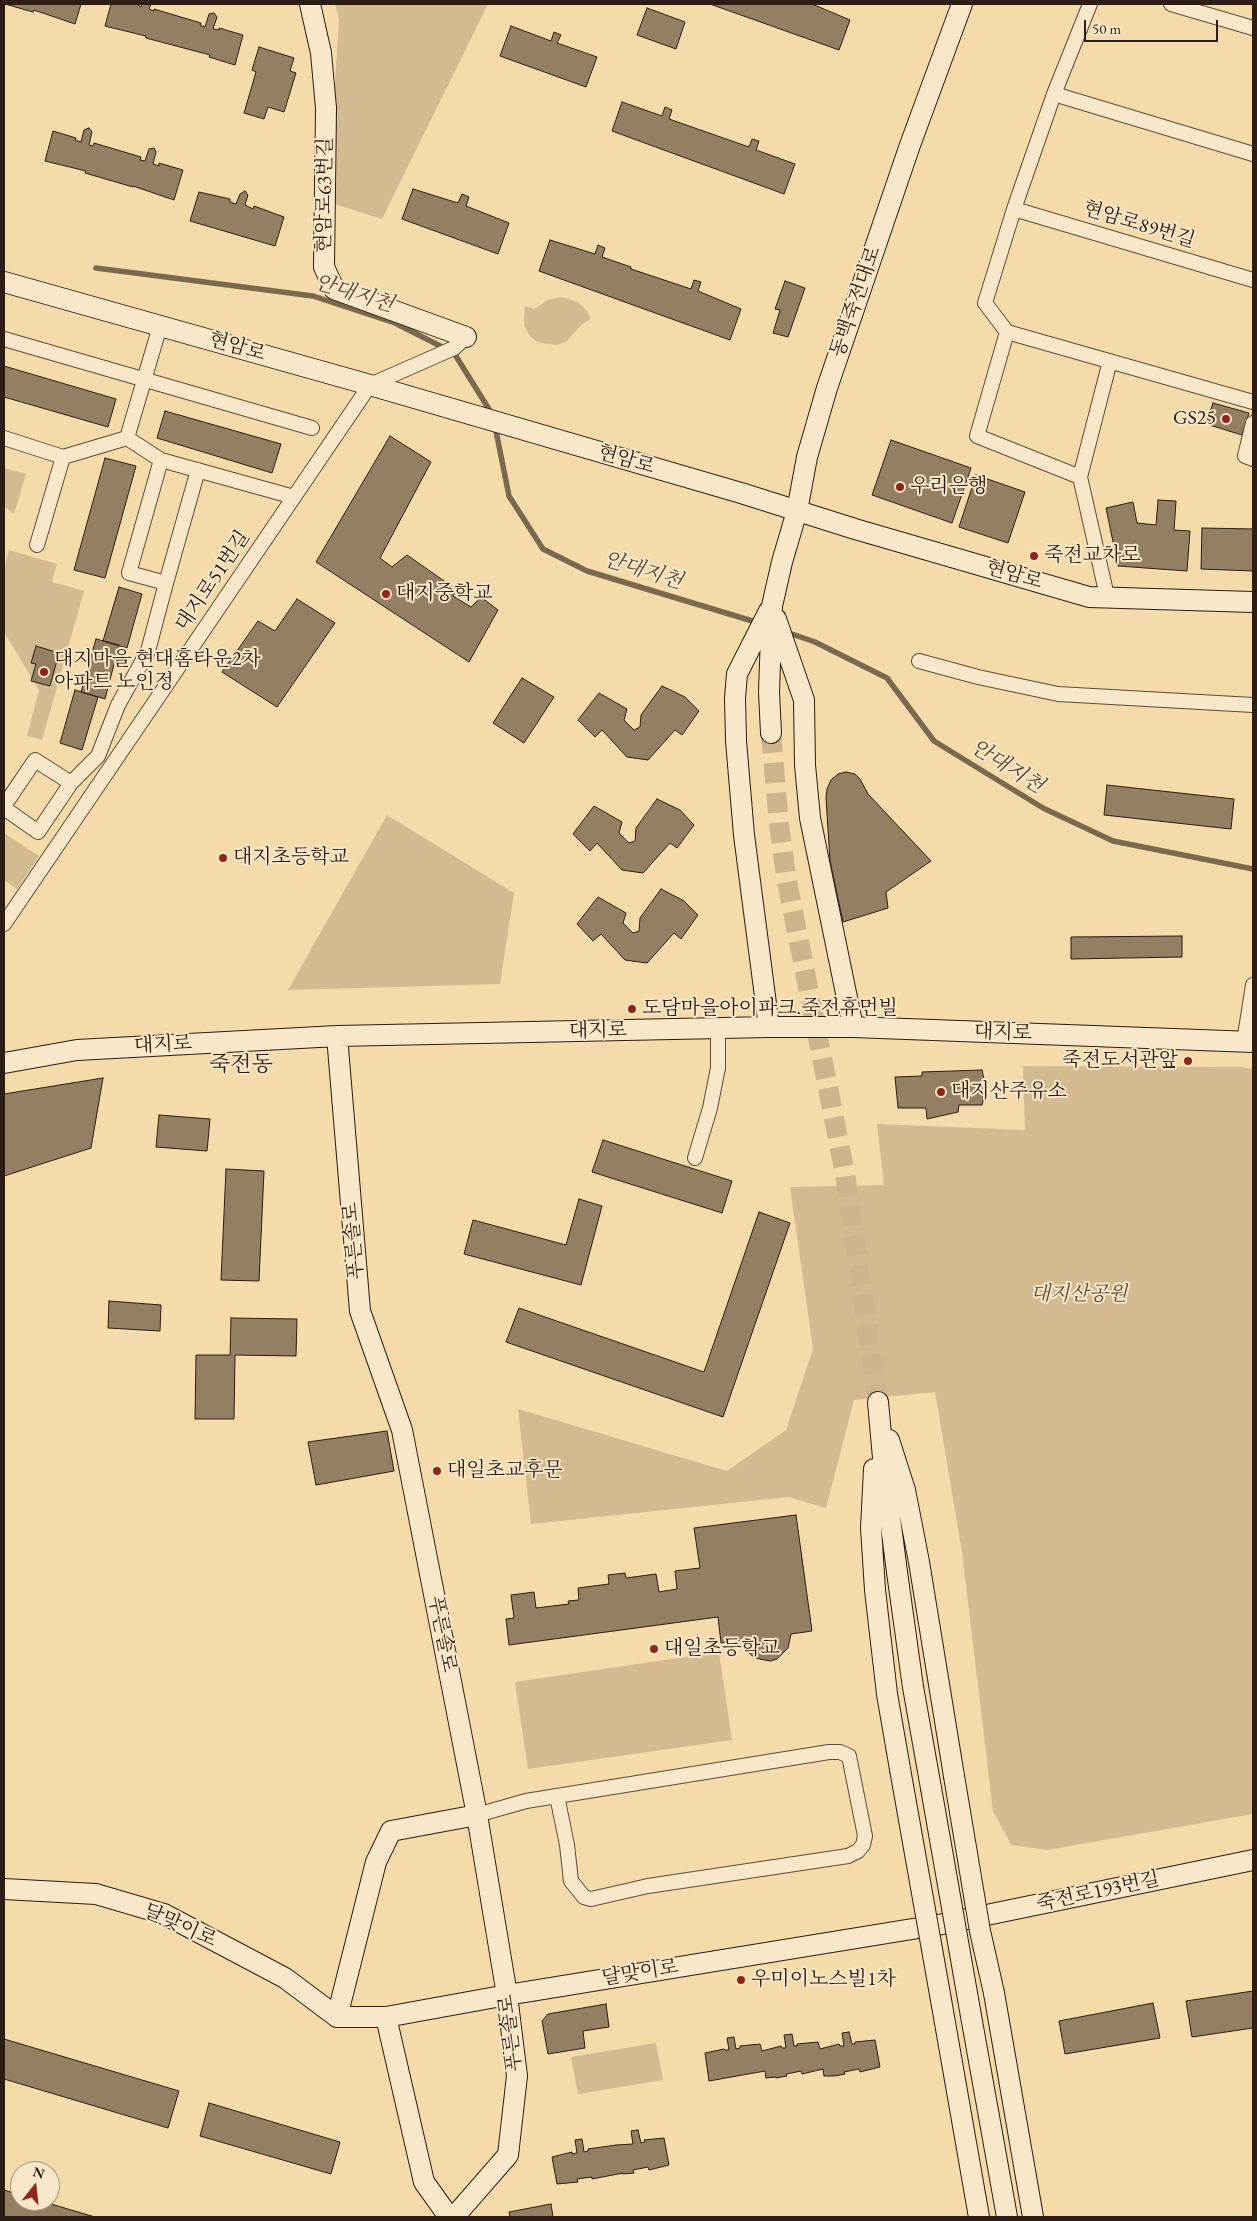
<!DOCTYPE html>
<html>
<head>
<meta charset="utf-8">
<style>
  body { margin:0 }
  #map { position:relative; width:1257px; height:2221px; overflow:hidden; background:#f5daaa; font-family:"EB Garamond",serif }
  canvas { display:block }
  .frame { position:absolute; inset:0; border:5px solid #2d1d14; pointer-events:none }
  .north { position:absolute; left:10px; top:2161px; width:50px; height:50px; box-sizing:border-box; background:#f8e7c8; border:1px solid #a79680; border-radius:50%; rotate:16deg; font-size:14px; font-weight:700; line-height:20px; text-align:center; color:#2d1d14 }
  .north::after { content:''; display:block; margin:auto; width:18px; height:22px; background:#8f2418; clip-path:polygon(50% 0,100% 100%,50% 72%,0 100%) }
  .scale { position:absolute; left:1084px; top:20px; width:134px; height:22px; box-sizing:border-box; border:2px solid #2d1d14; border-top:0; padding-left:6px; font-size:15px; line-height:18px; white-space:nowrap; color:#2d1d14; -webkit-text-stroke:4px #f8e7c8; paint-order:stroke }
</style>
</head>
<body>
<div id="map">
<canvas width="1257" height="2221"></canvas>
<div class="frame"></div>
<div class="north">N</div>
<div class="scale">50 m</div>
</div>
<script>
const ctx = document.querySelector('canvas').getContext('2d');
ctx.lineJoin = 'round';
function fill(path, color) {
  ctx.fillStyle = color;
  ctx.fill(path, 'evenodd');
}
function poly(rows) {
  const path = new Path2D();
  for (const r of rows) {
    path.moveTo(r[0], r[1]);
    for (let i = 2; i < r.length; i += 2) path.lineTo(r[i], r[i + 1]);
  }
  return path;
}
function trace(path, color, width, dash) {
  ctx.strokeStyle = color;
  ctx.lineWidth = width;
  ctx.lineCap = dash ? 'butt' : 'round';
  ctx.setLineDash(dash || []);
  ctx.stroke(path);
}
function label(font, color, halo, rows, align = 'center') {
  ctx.font = font + ' "EB Garamond","Noto Serif KR",serif';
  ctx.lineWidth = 4;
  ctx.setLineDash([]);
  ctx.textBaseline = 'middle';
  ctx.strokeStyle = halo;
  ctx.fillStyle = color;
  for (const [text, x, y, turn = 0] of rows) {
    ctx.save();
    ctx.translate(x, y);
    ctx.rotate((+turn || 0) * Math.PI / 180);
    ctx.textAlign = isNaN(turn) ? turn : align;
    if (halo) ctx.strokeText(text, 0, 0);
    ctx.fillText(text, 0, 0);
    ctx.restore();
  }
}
const green = poly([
  [335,4,488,4,382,219,328,202,339,19],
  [562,297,578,302,587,311,591,319,582,324,566,342,556,345,537,342,530,336,524,325,525,306,534,309,548,300],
  [4,468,26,474,14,514,4,506],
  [9,550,57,564,52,582,84,591,42,740,27,736,39,690,4,632,4,570],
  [387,815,514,893,500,984,288,990],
  [4,833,39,856,17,889,4,880],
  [1023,1066,1240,1067,1253,1069,1253,1814,1047,1850,1011,1845,993,1811,962,1552,935,1392,854,1400,826,1508,789,1497,531,1524,518,1409,727,1471,786,1430,813,1349,790,1187,884,1185,877,1124,1025,1130],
  [719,1652,732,1740,528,1769,515,1682],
  [656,2043,663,2080,578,2094,571,2057]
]);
const stream = poly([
  [96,268,313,296,395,323,454,353,492,414],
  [495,426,509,496,543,549,587,571,759,623],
  [786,632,815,642,887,678,934,741,1043,808,1113,841,1253,869]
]);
const building = poly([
  [5,4,81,4,75,24,34,10,33,12,5,4],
  [111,4,136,4,141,7,142,4,151,4,149,9,154,11,154,9,201,23,200,25,205,27,209,14,214,13,217,17,213,29,219,30,219,28,243,35,235,65,209,57,210,55,146,38,146,36,105,26,111,4],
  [710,4,812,4,850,20,839,50,710,4],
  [647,8,685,22,676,49,637,35,647,8],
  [511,26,551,41,554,32,561,35,557,43,597,57,586,87,500,56,511,26],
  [259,47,294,58,290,71,296,73,284,112,268,107,264,119,244,113,256,72,252,70,259,47],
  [622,102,662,116,665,107,672,110,669,119,749,147,752,139,759,141,756,150,795,164,784,194,612,131,622,102],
  [89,128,92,132,89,145,93,146,94,143,141,157,140,160,145,161,149,149,154,148,156,152,153,164,159,166,159,163,183,170,174,200,133,186,133,187,85,173,86,171,45,161,53,131,76,138,75,140,81,142,84,130,89,128],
  [413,189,458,203,462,194,469,197,466,206,509,223,498,254,402,219,413,189],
  [245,191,248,195,245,205,253,209,254,206,284,217,275,246,190,221,199,192,230,199,230,202,236,204,240,194,245,191],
  [550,240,595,254,598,245,605,248,602,257,631,267,631,269,691,289,694,280,701,282,698,291,741,309,730,340,539,271,550,240],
  [785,281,805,288,788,337,773,333,780,310,775,309,785,281],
  [4,366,116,399,108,427,4,397,4,366],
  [1213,403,1249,413,1242,435,1206,424,1213,403],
  [165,411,281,444,272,473,157,438,165,411],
  [390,436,431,462,380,558,392,567,407,555,457,590,453,596,471,607,481,597,498,610,469,662,316,562,390,436],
  [891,440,971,468,952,523,872,495,891,440],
  [105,458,136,466,105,578,74,570,105,458],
  [976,475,1025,492,1008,543,959,527,976,475],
  [1158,500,1176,501,1174,530,1190,531,1187,571,1118,566,1106,508,1133,502,1137,523,1156,525,1158,500],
  [1202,528,1253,529,1253,571,1201,569,1202,528],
  [119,587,142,594,127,648,103,641,119,587],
  [297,599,335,623,277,707,222,672,258,621,275,631,297,599],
  [96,639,119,645,105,699,81,692,96,639],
  [36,646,59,653,50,686,31,681,36,664,31,663,36,646],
  [522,678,554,697,524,743,493,723,522,678],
  [662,686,685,697,699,711,682,735,675,730,648,760,627,757,602,730,595,737,578,720,599,693,627,709,624,720,634,730,640,727,641,715,662,686],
  [75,690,98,697,82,750,60,743,75,690],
  [846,772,855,774,860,779,868,794,931,861,886,892,888,908,843,922,830,861,826,798,827,789,831,780,838,774,846,772],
  [1107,785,1234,799,1231,829,1104,815,1107,785],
  [657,799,680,810,694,825,677,848,670,843,643,873,622,870,597,843,590,851,573,834,594,806,622,822,619,833,629,843,635,841,636,828,657,799],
  [661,889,684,901,698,915,681,939,674,933,647,963,625,960,601,934,593,941,577,924,598,897,626,913,623,923,633,933,639,931,640,918,661,889],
  [1182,936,1182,957,1071,959,1071,937,1182,936],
  [982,1070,986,1089,982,1105,959,1105,958,1112,927,1119,926,1108,898,1108,895,1077,922,1076,922,1072,982,1070],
  [103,1078,91,1148,4,1176,4,1094,103,1078],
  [159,1115,210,1119,207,1151,156,1147,159,1115],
  [603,1140,732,1181,722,1213,592,1172,603,1140],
  [226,1169,264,1171,259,1281,221,1280,226,1169],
  [579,1199,602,1206,581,1285,464,1254,473,1220,566,1245,579,1199],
  [759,1212,790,1223,723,1417,506,1342,519,1308,704,1372,759,1212],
  [109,1301,161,1305,160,1331,108,1328,109,1301],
  [231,1318,297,1319,296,1356,235,1355,234,1419,195,1419,196,1355,230,1355,231,1318],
  [387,1431,394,1471,316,1485,308,1442,387,1431],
  [796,1515,812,1631,791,1634,788,1648,777,1659,770,1661,755,1658,749,1653,742,1640,721,1643,718,1617,509,1645,506,1619,514,1618,511,1595,534,1592,536,1608,569,1604,568,1601,579,1600,578,1588,609,1584,608,1575,625,1573,626,1578,656,1574,659,1592,677,1589,675,1571,700,1568,694,1528,796,1515],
  [1253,1991,1253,2028,1192,2037,1186,2001,1253,1991],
  [1153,2003,1160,2038,1065,2054,1059,2021,1153,2003],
  [606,2004,609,2027,583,2031,585,2048,548,2054,542,2021,548,2014,606,2004],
  [849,2032,852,2044,855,2044,855,2042,875,2040,880,2067,860,2072,859,2069,844,2072,845,2074,834,2076,824,2076,823,2069,802,2074,801,2071,786,2074,787,2076,776,2078,776,2077,766,2078,765,2071,709,2081,705,2053,724,2049,725,2050,729,2050,727,2038,734,2037,736,2049,740,2048,740,2046,760,2044,762,2051,781,2046,782,2048,786,2048,784,2035,792,2034,794,2046,797,2046,797,2044,818,2042,820,2049,839,2044,840,2046,844,2046,842,2033,849,2032],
  [4,2039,179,2091,168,2128,4,2079,4,2039],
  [209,2103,340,2142,331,2174,200,2136,209,2103],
  [638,2130,641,2143,645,2142,644,2140,664,2138,669,2165,649,2170,648,2167,633,2170,634,2173,623,2174,623,2173,592,2179,592,2177,577,2179,578,2182,557,2184,552,2157,572,2152,572,2154,577,2153,575,2140,582,2139,584,2152,588,2151,588,2149,616,2145,633,2144,631,2131,638,2130],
  [4,2190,20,2195,20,2201,41,2201,95,2217,4,2217,4,2190],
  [551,2204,553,2217,510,2217,509,2212,551,2204]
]);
const secondaryTunnel = poly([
  [771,733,779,825,786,876,845,1174,878,1402]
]);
const street = poly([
  [1090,4,1054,94,1014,209,985,303,1007,332,1253,402],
  [1171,4,1253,28],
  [1054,94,1253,154],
  [1014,209,1253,280],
  [160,326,127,438,161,460,294,497],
  [1007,332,977,436,1080,477],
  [4,339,312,428],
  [1253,423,1245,456,1253,459],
  [4,438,63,457,127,438],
  [161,460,129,573,166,583,198,470],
  [37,545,63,457],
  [1107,596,1080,477,1110,361],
  [919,661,978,677,1058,694,1253,705],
  [4,806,35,760,71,783],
  [4,808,38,832,71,783,98,756,118,705,148,651,166,583],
  [4,924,370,385,454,348,466,337],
  [1244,1042,1253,985],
  [695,1158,710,1108,718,1068,718,1028],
  [477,1815,526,1801,829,1752,840,1752,849,1756,865,1836,863,1845,858,1851,848,1856,648,1886,591,1899,584,1897,571,1881,567,1845,557,1796]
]);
const secondary = poly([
  [310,4,321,53,326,108,324,267,334,289,466,337],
  [4,282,370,385,741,493,855,529,1089,597,1253,602],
  [776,619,804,700,805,765,810,818,853,1027],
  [771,733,769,692,772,606,782,562,797,511,807,457,827,388,910,145,962,4],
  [769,1027,744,835,736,741,735,698,737,674,769,611],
  [337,1036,360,1311,402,1430,477,1815,507,1995,517,2076,508,2155,454,2217],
  [4,1063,77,1050,337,1036,769,1027,853,1027,1253,1042],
  [878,1402,885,1480,897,1572,913,1687,931,1788],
  [889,1440,905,1490,919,1562,954,1776],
  [874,1469,871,1528,875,1590,887,1694,900,1769],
  [4,1889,96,1894,164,1914,285,1978,337,2017,386,2017,507,1995,943,1924,1253,1860],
  [994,1993,1033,2217],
  [941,2000,979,2217],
  [971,2016,1007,2217],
  [337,2017,376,1862,391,1831,477,1815],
  [386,2017,424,2182,449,2217]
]);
const secondaryBridge = poly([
  [900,1769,941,2000],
  [954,1776,980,1931,994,1993],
  [931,1788,971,2016]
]);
const markers = [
  [1226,419,5,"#8f2418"],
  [900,487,5,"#8f2418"],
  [1034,556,5,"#8f2418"],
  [386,594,5,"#8f2418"],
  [44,672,5,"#8f2418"],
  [223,858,5,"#8f2418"],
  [632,1009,5,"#8f2418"],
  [1188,1061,5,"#8f2418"],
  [941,1092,5,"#8f2418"],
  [437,1471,5,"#8f2418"],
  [654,1649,5,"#8f2418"],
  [741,1980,5,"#8f2418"]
];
const streetNames = [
  ["현암로63번길",325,195,-89],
  ["현암로89번길",1139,225,17],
  ["동백죽전대로",856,302,-71],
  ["현암로",237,347,16],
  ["현암로",626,460,16],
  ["현암로",1014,575,16],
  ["대지로51번길",213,581,-56],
  ["대지로",598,1031,-1],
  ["대지로",1003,1033,2],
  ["대지로",163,1045,-3],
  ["푸른솔로",354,1241,-95],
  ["푸른솔로",442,1634,79],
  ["죽전로193번길",1098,1892,-12],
  ["달맞이로",180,1926,24],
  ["달맞이로",640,1973,-9],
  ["푸른솔로",511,2033,-97]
];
const poiNames = [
  ["GS25",1216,419,"right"],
  ["우리은행",910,487],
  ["죽전교차로",1044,556],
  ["대지중학교",396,594],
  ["대지마을 현대홈타운2차",54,660],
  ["아파트 노인정",54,683],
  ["대지초등학교",233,858],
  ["도담마을아이파크.죽전휴먼빌",642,1009],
  ["죽전도서관앞",1178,1061,"right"],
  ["대지산주유소",951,1092],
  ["대일초교후문",447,1471],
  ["대일초등학교",664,1649],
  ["우미이노스빌1차",751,1980]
];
const parkNames = [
  ["대지산공원",1079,1295]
];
const waterNames = [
  ["안대지천",354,294,17],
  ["안대지천",643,571,17],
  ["안대지천",1007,767,32]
];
const quarterNames = [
  ["죽전동",241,1065]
];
fill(green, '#d3ba90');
trace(stream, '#7c684f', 5.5);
fill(building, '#957f62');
trace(building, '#2d1d14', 1);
trace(secondaryTunnel, '#cdb48c', 20, [20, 10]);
trace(street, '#5f4c3a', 16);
trace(secondary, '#2d1d14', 22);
trace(street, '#f8e7c8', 14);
trace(secondary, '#f8e7c8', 20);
trace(secondaryBridge, '#2d1d14', 22, []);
trace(secondaryBridge, '#f8e7c8', 20);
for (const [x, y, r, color] of markers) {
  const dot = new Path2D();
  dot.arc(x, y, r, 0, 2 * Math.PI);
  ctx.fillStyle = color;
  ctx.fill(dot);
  trace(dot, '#f8e7c8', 2);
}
label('20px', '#2d1d14', '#f8e7c8', streetNames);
label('20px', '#2d1d14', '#f8e7c8', poiNames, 'left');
label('italic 20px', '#5f4c39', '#f8e7c8', parkNames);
label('italic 21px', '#5b4937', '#f8e7c8', waterNames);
label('22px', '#2d1d14', '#f8e7c8', quarterNames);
</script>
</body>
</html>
